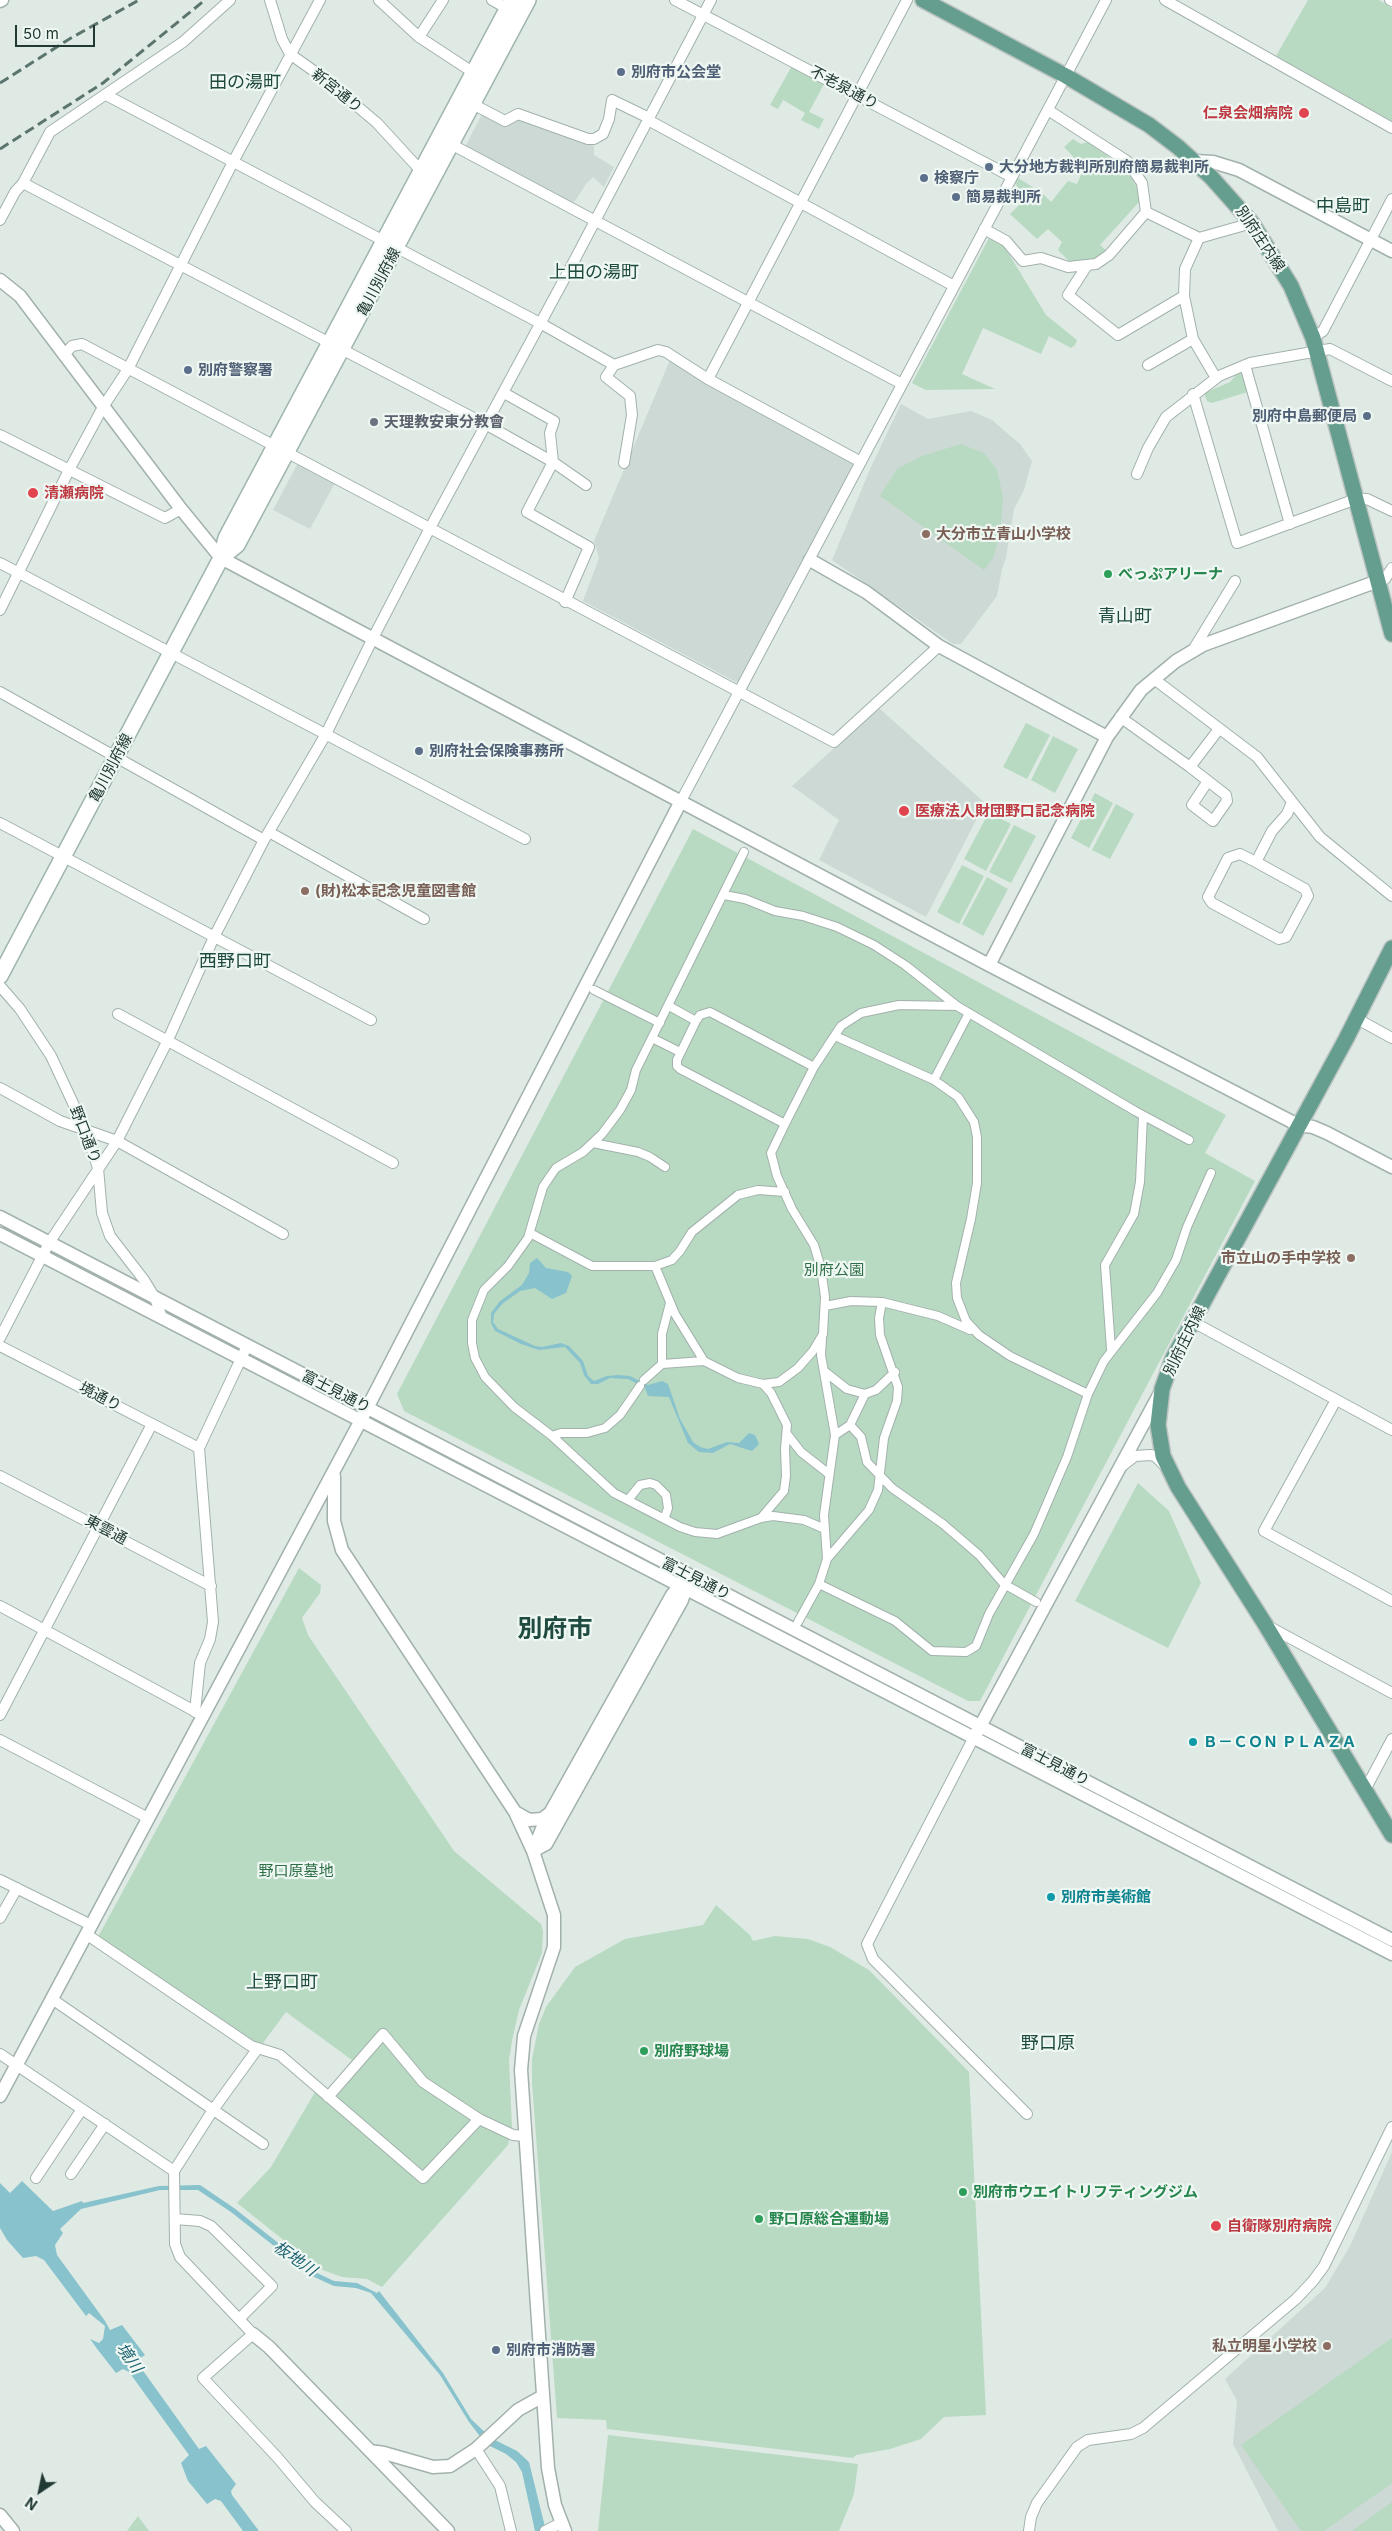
<!DOCTYPE html>
<html>
<head>
<meta charset="utf-8">
<style>
  body { margin:0 }
  #map { position:relative; width:1392px; height:2531px; overflow:hidden; background:#dfeae5; font-family:Inter,sans-serif }
  canvas { display:block }
  .north { position:absolute; left:15px; top:2466px; width:50px; height:50px; -webkit-text-stroke:4px #eff7f3; paint-order:stroke; rotate:214deg; font-size:14px; font-weight:700; line-height:20px; text-align:center; color:#213933 }
  .north::after { content:''; display:block; margin:auto; width:18px; height:22px; background:#213933; clip-path:polygon(50% 0,100% 100%,50% 72%,0 100%) }
  .scale { position:absolute; left:15px; top:25px; width:80px; height:22px; box-sizing:border-box; border:2px solid #213933; border-top:0; padding-left:6px; font-size:15px; line-height:18px; white-space:nowrap; color:#213933; -webkit-text-stroke:4px #eff7f3; paint-order:stroke }
</style>
</head>
<body>
<div id="map">
<canvas width="1392" height="2531"></canvas>
<div class="north">N</div>
<div class="scale">50 m</div>
</div>
<script>
const ctx = document.querySelector('canvas').getContext('2d');
ctx.lineJoin = 'round';
function fill(path, color) {
  ctx.fillStyle = color;
  ctx.fill(path, 'evenodd');
}
function poly(rows) {
  const path = new Path2D();
  for (const r of rows) {
    path.moveTo(r[0], r[1]);
    for (let i = 2; i < r.length; i += 2) path.lineTo(r[i], r[i + 1]);
  }
  return path;
}
function trace(path, color, width, dash) {
  ctx.strokeStyle = color;
  ctx.lineWidth = width;
  ctx.lineCap = dash ? 'butt' : 'round';
  ctx.setLineDash(dash || []);
  ctx.stroke(path);
}
function label(font, color, halo, rows, align = 'center') {
  ctx.font = font + ' Inter,"Noto Sans JP",sans-serif';
  ctx.lineWidth = 4.5;
  ctx.setLineDash([]);
  ctx.textBaseline = 'middle';
  ctx.strokeStyle = halo;
  ctx.fillStyle = color;
  for (const [text, x, y, turn = 0] of rows) {
    ctx.save();
    ctx.translate(x, y);
    ctx.rotate((+turn || 0) * Math.PI / 180);
    ctx.textAlign = isNaN(turn) ? turn : align;
    if (halo) ctx.strokeText(text, 0, 0);
    ctx.fillText(text, 0, 0);
    ctx.restore();
  }
}
const built = poly([
  [482,114,521,117,594,146,594,155,614,167,604,187,593,177,586,184,573,204,465,147],
  [670,360,853,462,855,466,742,680,736,682,583,601,599,558,594,541],
  [901,404,928,419,971,411,992,420,1020,444,1032,461,1024,490,1014,509,1006,558,1002,569,997,596,961,644,953,644,832,560,871,467],
  [298,463,335,483,310,529,273,510],
  [879,708,985,803,926,917,819,860,839,820,792,786],
  [1392,2152,1392,2531,1278,2531,1233,2444,1237,2401,1225,2379,1325,2288,1350,2246]
]);
const green = poly([
  [1308,0,1379,0,1392,8,1392,121,1276,56],
  [792,66,824,84,809,112,824,119,819,129,801,120,805,113,783,100,778,109,770,105],
  [1073,139,1081,144,1088,142,1127,170,1137,188,1140,201,1100,245,1106,250,1091,266,1069,261,1058,250,1062,242,1048,229,1037,239,1010,214,1025,199,1015,183,1018,178,1041,192,1051,202,1068,181,1077,184,1084,168,1064,147],
  [989,238,1004,246,1046,315,1077,340,1075,345,1071,348,1049,336,1041,354,983,328,962,374,995,389,926,390,912,383],
  [1241,369,1251,391,1212,403,1207,401,1204,393,1230,382],
  [961,444,984,453,997,470,1003,497,1000,535,993,558,984,570,880,496,897,469,922,456],
  [1026,723,1050,735,1027,779,1003,767],
  [1053,736,1078,749,1055,793,1031,780],
  [1095,793,1113,803,1089,848,1071,838],
  [1116,804,1134,814,1110,859,1092,850],
  [989,812,1011,824,986,871,964,859],
  [1014,825,1036,836,1011,883,989,872],
  [693,829,1226,1115,1205,1153,1255,1181,980,1701,968,1701,404,1411,397,1394],
  [962,865,984,876,959,924,937,912],
  [987,877,1008,889,983,936,962,924],
  [1138,1483,1169,1511,1201,1583,1168,1648,1075,1601],
  [299,1568,321,1585,320,1593,302,1618,308,1635,454,1851,541,1924,543,1931,542,1953,519,2010,512,2041,509,2060,512,2127,508,2145,382,2287,367,2279,342,2277,320,2269,237,2203,271,2167,315,2092,325,2093,352,2060,286,2012,263,2043,253,2042,100,1939,99,1935],
  [716,1905,750,1935,753,1941,775,1936,808,1939,830,1947,869,1970,969,2072,986,2415,944,2417,921,2439,890,2449,856,2455,853,2458,607,2429,606,2420,557,2418,532,2083,532,2059,539,2024,546,2007,575,1967,625,1939,703,1925],
  [1392,2338,1392,2483,1324,2531,1301,2531,1241,2445],
  [608,2435,858,2464,854,2494,839,2531,598,2531],
  [1392,2502,1392,2531,1352,2531],
  [138,2516,149,2531,127,2531]
]);
const water = poly([
  [537,1258,546,1268,568,1272,572,1276,566,1293,552,1299,535,1288,520,1291,502,1304,494,1314,493,1322,498,1329,535,1346,542,1347,561,1343,569,1346,583,1361,588,1376,594,1381,607,1376,618,1375,630,1376,648,1385,662,1381,668,1384,680,1419,693,1442,700,1447,708,1449,727,1442,739,1443,749,1433,755,1435,759,1444,752,1451,730,1444,713,1453,699,1452,688,1443,669,1397,648,1396,645,1388,628,1379,610,1378,598,1384,591,1384,584,1375,580,1363,565,1347,539,1350,521,1344,495,1331,491,1323,491,1313,500,1301,522,1285,529,1273,530,1263],
  [22,2181,53,2211,82,2201,83,2203,159,2186,200,2185,234,2208,315,2272,334,2281,357,2283,377,2293,379,2291,443,2373,471,2419,491,2438,517,2451,529,2462,546,2531,535,2531,522,2472,516,2462,506,2454,486,2444,469,2422,440,2375,371,2293,356,2288,334,2286,312,2276,231,2212,198,2190,160,2190,81,2209,60,2229,63,2233,55,2245,57,2255,105,2321,110,2330,122,2325,145,2355,139,2359,139,2365,199,2449,206,2446,236,2484,231,2491,232,2495,259,2531,243,2531,221,2501,215,2499,207,2504,188,2481,181,2463,189,2455,129,2372,123,2369,116,2373,98,2350,90,2339,99,2343,103,2339,105,2326,89,2313,86,2316,44,2260,36,2256,23,2258,7,2240,0,2228,0,2183,10,2193]
]);
const pedestrian = poly([
  [724,895,745,899,775,911,803,916,837,927,874,945,905,965,957,1006,1135,1111,1189,1140],
  [594,990,660,1023],
  [669,1006,696,1021],
  [969,1013,934,1080,958,1097,974,1122,977,1137,977,1183,971,1219,956,1283,957,1298,966,1321,979,1335,1010,1356,1088,1394],
  [835,1036,934,1080],
  [652,1038,680,1052],
  [785,1124,814,1067],
  [593,1143,638,1152,650,1157,665,1167],
  [530,1233,592,1266,655,1266,675,1314,704,1361,738,1378,763,1384,771,1393,787,1425,785,1449,786,1476,784,1491,761,1518],
  [655,1266,672,1260,680,1251,692,1232,738,1195,758,1190,785,1192],
  [825,1306,851,1301,882,1302,938,1316,970,1330],
  [822,1338,821,1355,835,1435,824,1515,827,1559],
  [1111,1349,1105,1265,1134,1214,1140,1182,1143,1116],
  [662,1364,662,1334,670,1303],
  [824,1371,847,1389,865,1394,876,1390,895,1372],
  [644,1380,662,1364,704,1361],
  [763,1384,779,1382,798,1368,813,1351,823,1334,825,1297,821,1268,814,1245,792,1209,777,1176,771,1153,785,1124,680,1069,677,1066,677,1060,696,1021,700,1015,710,1012,814,1067,841,1026,861,1013,899,1005,957,1006],
  [640,1386,620,1415,605,1428,587,1433,561,1433,552,1436,514,1407,485,1377,475,1358,472,1343,472,1320,484,1290,508,1266,528,1238,543,1187,551,1175,556,1168,583,1152,602,1134,620,1110,631,1090,636,1070,744,852],
  [850,1425,861,1437,867,1462,892,1488,943,1524,979,1555,1004,1584,1036,1602],
  [787,1434,801,1452,829,1474],
  [835,1435,850,1425,865,1394],
  [552,1436,614,1493,680,1527,695,1532,717,1534,761,1518,773,1516,804,1520,825,1529],
  [628,1500,640,1485,650,1483,656,1485,666,1495,668,1508,665,1517],
  [819,1584,895,1621,932,1651,966,1652,976,1646,989,1614,1034,1534,1067,1457,1088,1394,1104,1361,1157,1293,1176,1260,1187,1227,1211,1173],
  [798,1622,819,1584,827,1559,869,1510,878,1490,884,1438,897,1401,898,1387,880,1335,879,1318,882,1302]
]);
const minor = poly([
  [270,0,282,39,290,54,325,79,377,123,422,172],
  [379,0,419,37,474,73],
  [492,0,508,9],
  [675,0,1012,177],
  [1165,0,1392,128],
  [1390,0,1392,1],
  [419,37,443,0],
  [106,95,540,323,614,365,658,350,666,352,708,379,861,462],
  [467,101,505,121,518,114,588,139,594,139,603,134,609,119,612,100,649,118],
  [1048,110,1127,161,1142,183,1146,212],
  [648,120,954,286],
  [447,142,902,384],
  [23,183,487,425,553,462,586,485],
  [0,220,15,192,23,183,50,132,183,42,230,0],
  [984,229,1006,241,1023,261,1041,258,1068,267,1096,264,1109,255,1146,212,1199,238],
  [1086,267,1068,295,1118,335,1184,296],
  [1313,338,1323,331,1392,199],
  [64,355,72,346,82,344,834,742,939,646],
  [614,365,606,377,630,396,632,415,624,463],
  [1148,365,1193,339],
  [1245,365,1290,524],
  [1216,378,1193,339,1184,296,1185,269,1199,238,1252,223],
  [708,379,907,0],
  [504,393,554,421,550,433,553,462,527,512,589,547,565,602],
  [1193,394,1237,543,1356,499,1367,499,1392,511],
  [0,435,165,518,181,509],
  [1137,474,1148,448,1166,417,1219,376,1250,363,1330,349,1392,381],
  [0,563,525,839],
  [1378,581,1385,579,1392,568],
  [0,610,69,470,103,407,128,369,233,162,320,0],
  [1193,650,1235,581],
  [1154,679,1257,757,1320,837,1392,896],
  [0,692,264,840],
  [1120,717,1190,767,1226,795,1227,801,1213,821,1192,805,1208,781],
  [1190,767,1219,729],
  [681,801,1106,0],
  [0,823,371,1020],
  [269,832,424,919],
  [1256,862,1240,854,1228,858,1208,897,1212,903,1279,939,1286,937,1308,896,1305,889,1256,862,1272,831,1287,814,1292,802],
  [0,986,20,1009,51,1056,86,1131,98,1168,102,1213,110,1236,144,1280,155,1298,162,1318],
  [118,1014,393,1163],
  [1361,1021,1392,1038],
  [0,1088,60,1121,117,1141,283,1234],
  [1193,1322,1392,1430],
  [0,1338,49,1243,117,1141,167,1042,214,937,264,840,326,734,373,638,430,528,574,261,711,0],
  [0,1346,199,1448],
  [1336,1400,1264,1531,1392,1601],
  [1122,1466,1135,1456,1150,1455,1155,1456,1165,1466],
  [0,1476,211,1586],
  [0,1606,200,1714],
  [1266,1625,1392,1693],
  [195,1712,200,1663,210,1639,213,1622,199,1448,247,1346],
  [0,1715,152,1424],
  [974,1737,867,1944,873,1959,1027,2114],
  [0,1740,148,1818],
  [1365,1790,1392,1739],
  [0,1880,91,1925],
  [0,1918,17,1888],
  [86,1934,251,2046,280,2055,423,2178,479,2119,513,2135,524,2136],
  [52,1999,263,2144],
  [0,2054,174,2171,175,2244,180,2257,253,2334,203,2378,277,2457,315,2502,346,2531],
  [328,2097,383,2034,423,2082,479,2119],
  [174,2171,213,2110,258,2048],
  [71,2174,105,2124],
  [36,2178,82,2109],
  [175,2219,200,2221,211,2226,272,2286,239,2319],
  [476,2449,500,2486,511,2531],
  [545,2531,561,2523],
  [1029,2531,1031,2517,1037,2503,1077,2447,1088,2440,1131,2434,1143,2428,1296,2299,1313,2281,1324,2266,1392,2127]
]);
const tertiary = poly([
  [0,1,2,0],
  [1194,161,1213,162,1239,170,1392,251],
  [0,280,20,296,181,509,221,558,989,965,1298,1125,1313,1127,1327,1133,1392,1167],
  [810,560,866,592,939,646,1107,737],
  [989,965,1107,737,1141,690,1176,661,1203,645,1378,581],
  [0,1217,1392,1940],
  [0,1234,1392,1954],
  [334,1476,334,1521,342,1550,515,1812,533,1851,554,1915,554,1947,524,2036,521,2070,548,2468,555,2505,565,2531],
  [976,1734,1160,1393],
  [515,1812,529,1820,542,1819,550,1813],
  [533,1851,546,1844,682,1600,688,1581],
  [533,1851,544,1824,672,1595,685,1579],
  [0,2096,361,1420,681,801],
  [253,2334,269,2347,448,2531],
  [370,2451,384,2453,433,2467,450,2466,476,2449,518,2410,543,2396],
  [0,2515,13,2531]
]);
const secondary = poly([
  [221,558,237,545,528,0],
  [0,976,221,558,226,538,512,0]
]);
const primary = poly([
  [923,0,1066,76,1149,125,1178,147,1211,177,1252,223,1291,286,1313,338,1392,634],
  [1392,948,1346,1039,1173,1358,1162,1389,1158,1425,1163,1456,1178,1487,1265,1624,1392,1835]
]);
const rail = poly([
  [0,83,71,38,139,0],
  [0,149,103,83,205,0]
]);
const markers = [
  [621,72,5,"#5c6f8a"],
  [1304,113,6,"#e0444e"],
  [989,167,5,"#5c6f8a"],
  [924,178,5,"#5c6f8a"],
  [956,197,5,"#5c6f8a"],
  [188,370,5,"#5c6f8a"],
  [1367,416,5,"#5c6f8a"],
  [374,422,5,"#6b7280"],
  [33,493,6,"#e0444e"],
  [926,534,5,"#8d6e63"],
  [1108,574,5,"#2e9e5b"],
  [419,751,5,"#5c6f8a"],
  [904,811,6,"#e0444e"],
  [305,891,5,"#8d6e63"],
  [1351,1258,5,"#8d6e63"],
  [1193,1742,5,"#0f9aa8"],
  [1051,1897,5,"#0f9aa8"],
  [644,2051,5,"#2e9e5b"],
  [963,2192,5,"#2e9e5b"],
  [759,2219,5,"#2e9e5b"],
  [1216,2226,6,"#e0444e"],
  [1327,2346,5,"#8d6e63"],
  [496,2350,5,"#5c6f8a"]
];
const serviceNames = [
  ["別府市公会堂",631,72],
  ["大分地方裁判所別府簡易裁判所",999,167],
  ["検察庁",934,178],
  ["簡易裁判所",966,197],
  ["別府警察署",198,370],
  ["別府中島郵便局",1357,416,"right"],
  ["別府社会保険事務所",429,751],
  ["別府市消防署",506,2350]
];
const streetNames = [
  ["不老泉通り",844,88,28],
  ["新宮通り",337,91,39],
  ["別府庄内線",1260,239,56],
  ["亀川別府線",379,282,-62],
  ["亀川別府線",111,768,-62],
  ["野口通り",85,1135,69],
  ["別府庄内線",1185,1341,-64],
  ["富士見通り",336,1392,27],
  ["境通り",100,1397,27],
  ["東雲通",106,1530,28],
  ["富士見通り",696,1579,27],
  ["富士見通り",1055,1765,27]
];
const healthNames = [
  ["仁泉会畑病院",1293,113,"right"],
  ["清瀬病院",44,493],
  ["医療法人財団野口記念病院",915,811],
  ["自衛隊別府病院",1227,2226]
];
const worshipNames = [
  ["天理教安東分教會",384,422]
];
const educationNames = [
  ["大分市立青山小学校",936,534],
  ["(財)松本記念児童図書館",315,891],
  ["市立山の手中学校",1341,1258,"right"],
  ["私立明星小学校",1317,2346,"right"]
];
const leisureNames = [
  ["べっぷアリーナ",1118,574],
  ["別府野球場",654,2051],
  ["別府市ウエイトリフティングジム",973,2192],
  ["野口原総合運動場",769,2219]
];
const parkNames = [
  ["別府公園",834,1270],
  ["野口原墓地",296,1871]
];
const cultureNames = [
  ["Ｂ－ＣＯＮ ＰＬＡＺＡ",1203,1742],
  ["別府市美術館",1061,1897]
];
const waterNames = [
  ["板地川",295,2259,35],
  ["境川",129,2358,55]
];
const quarterNames = [
  ["田の湯町",245,83],
  ["中島町",1343,207],
  ["上田の湯町",594,273],
  ["青山町",1125,617],
  ["西野口町",235,962],
  ["上野口町",282,1983],
  ["野口原",1048,2044]
];
const townNames = [
  ["別府市",555,1629]
];
fill(built, '#cdd9d4');
fill(green, '#b8dac2');
fill(water, '#88c2cd');
trace(pedestrian, '#a2b1ac', 10);
trace(minor, '#a2b1ac', 12);
trace(tertiary, '#a2b1ac', 15);
trace(secondary, '#9fb5ad', 18);
trace(primary, '#bcc4c2', 18);
trace(pedestrian, '#fff', 8);
trace(minor, '#fff', 10);
trace(tertiary, '#fff', 12);
trace(secondary, '#fff', 15);
trace(primary, '#659e8f', 15);
trace(rail, '#5b756e', 3, [10, 5]);
for (const [x, y, r, color] of markers) {
  const dot = new Path2D();
  dot.arc(x, y, r, 0, 2 * Math.PI);
  ctx.fillStyle = color;
  ctx.fill(dot);
  trace(dot, '#eff7f3', 2);
}
label('bold 15px', '#4e5e75', '#eff7f3', serviceNames, 'left');
label('15px', '#213933', '#eff7f3', streetNames);
label('bold 15px', '#be3a42', '#eff7f3', healthNames, 'left');
label('bold 15px', '#5b616d', '#eff7f3', worshipNames, 'left');
label('bold 15px', '#785e54', '#eff7f3', educationNames, 'left');
label('bold 15px', '#27864d', '#eff7f3', leisureNames, 'left');
label('15px', '#2d6e46', '#eff7f3', parkNames);
label('bold 15px', '#0d838f', '#eff7f3', cultureNames, 'left');
label('italic 16px', '#1e6372', '#eff7f3', waterNames);
label('18px', '#1e4a3f', '#eff7f3', quarterNames);
label('bold 25px', '#1e4a3f', '#eff7f3', townNames);
</script>
</body>
</html>
